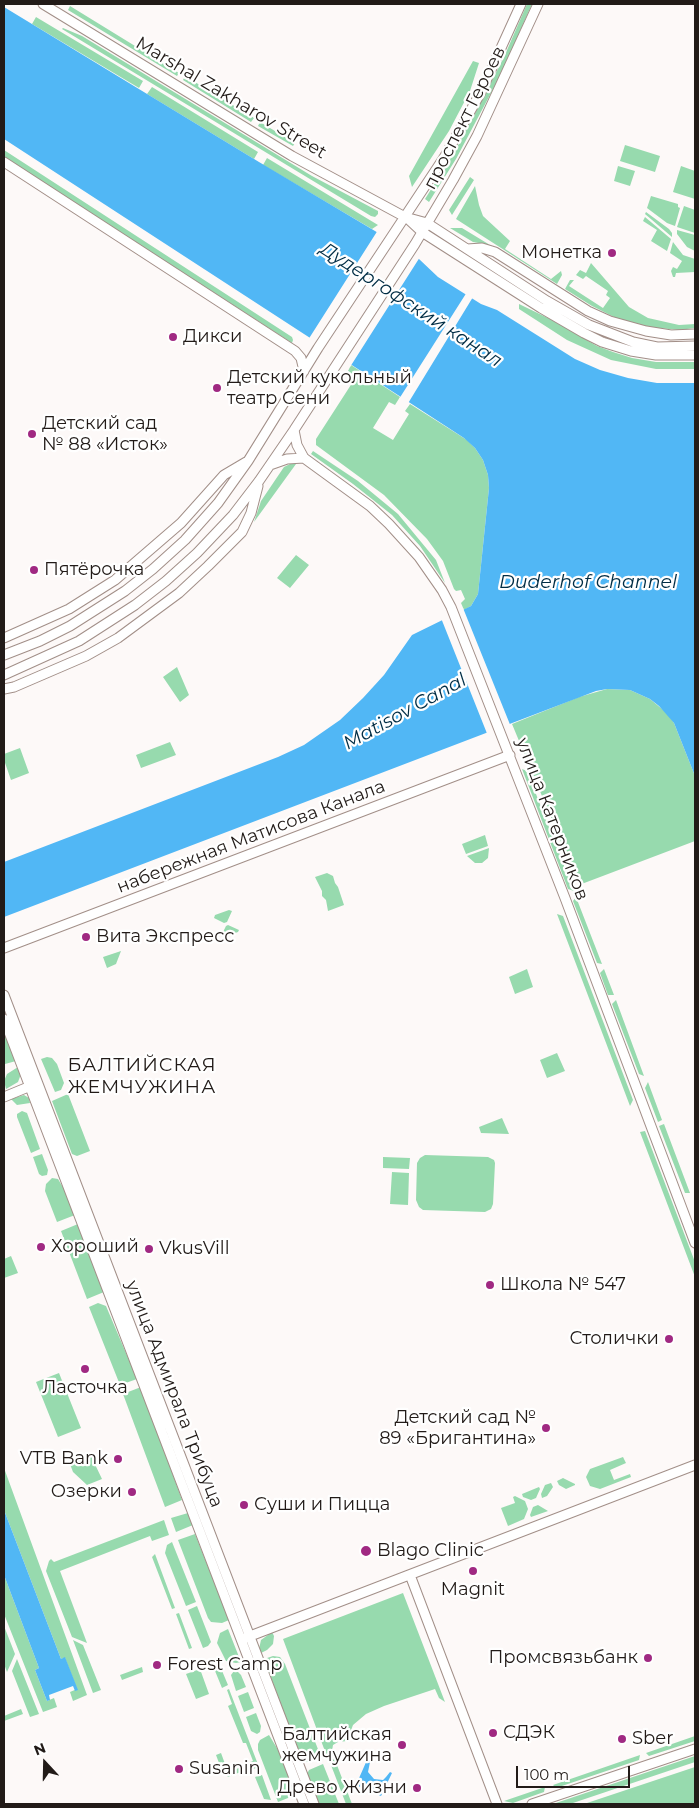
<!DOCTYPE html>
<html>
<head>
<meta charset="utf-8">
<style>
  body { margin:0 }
  #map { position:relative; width:699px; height:1808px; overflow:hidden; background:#fdf9f8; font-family:Montserrat,sans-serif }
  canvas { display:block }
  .frame { position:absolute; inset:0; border:5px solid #221b18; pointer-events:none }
  .north { position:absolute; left:20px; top:1738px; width:50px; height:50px; -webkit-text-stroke:4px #fff; paint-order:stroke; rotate:339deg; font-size:14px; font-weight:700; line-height:20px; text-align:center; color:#221b18 }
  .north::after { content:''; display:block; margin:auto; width:18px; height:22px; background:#221b18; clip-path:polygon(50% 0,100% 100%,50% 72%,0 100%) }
  .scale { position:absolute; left:516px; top:1766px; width:114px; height:22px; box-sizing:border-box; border:2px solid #221b18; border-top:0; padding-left:6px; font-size:15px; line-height:18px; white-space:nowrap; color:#221b18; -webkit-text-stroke:4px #fff; paint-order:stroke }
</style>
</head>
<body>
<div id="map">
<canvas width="699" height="1808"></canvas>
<div class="frame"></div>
<div class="north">N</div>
<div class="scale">100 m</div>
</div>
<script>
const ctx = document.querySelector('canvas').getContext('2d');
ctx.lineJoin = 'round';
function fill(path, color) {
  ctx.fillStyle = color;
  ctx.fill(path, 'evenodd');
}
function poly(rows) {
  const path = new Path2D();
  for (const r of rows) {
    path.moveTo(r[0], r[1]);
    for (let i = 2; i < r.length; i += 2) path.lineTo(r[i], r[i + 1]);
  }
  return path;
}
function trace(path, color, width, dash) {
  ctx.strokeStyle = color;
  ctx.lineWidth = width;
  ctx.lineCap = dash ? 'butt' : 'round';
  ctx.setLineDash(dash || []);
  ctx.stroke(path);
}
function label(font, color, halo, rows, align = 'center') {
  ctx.font = font + ' Montserrat,sans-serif';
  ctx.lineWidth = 4.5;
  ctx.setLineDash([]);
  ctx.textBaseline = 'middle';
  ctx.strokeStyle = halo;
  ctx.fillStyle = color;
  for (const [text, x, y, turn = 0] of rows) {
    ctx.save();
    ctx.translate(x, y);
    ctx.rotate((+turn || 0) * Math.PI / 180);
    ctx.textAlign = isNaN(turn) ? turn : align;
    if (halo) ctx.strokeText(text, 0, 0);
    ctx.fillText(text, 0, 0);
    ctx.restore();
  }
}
const green = poly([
  [527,4,532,4,500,76,456,159,429,202,425,199,455,151,480,104,504,57],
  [70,6,179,73,177,76,68,10],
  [36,17,143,81,139,88,32,24],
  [63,28,82,36,312,176,378,211,378,214,375,217,371,216,62,29],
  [473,61,479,63,470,91,449,131,412,187,409,176],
  [185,76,254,118,251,122,183,80],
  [152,87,258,152,254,159,147,94],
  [260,122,295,143,293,146,258,126],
  [625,145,660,156,655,172,620,161],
  [4,150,292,337,293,340,292,343,4,157],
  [267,158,378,225,372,229,263,165],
  [618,166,635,171,630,186,614,181],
  [681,166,695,171,695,199,673,192],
  [470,177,474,180,452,215,449,210],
  [475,186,479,205,483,216,510,241,505,249,551,279,561,271,562,275,557,284,456,219],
  [651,196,678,204,678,207,680,208,675,226,667,223,647,208],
  [684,206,695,210,695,233,677,227],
  [646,212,669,229,672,233,672,237,645,214],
  [645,217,671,239,667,251,651,241,657,230,643,221],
  [450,228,462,228,490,245,473,242],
  [677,230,695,235,695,251,687,247,677,234],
  [673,242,683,255,695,259,695,272,676,273,675,277,673,277,671,271,673,267,677,269,682,261,670,253],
  [591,263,629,307,648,318,679,325,695,324,695,328,679,330,649,327,631,323,614,317,592,306,565,289,570,280,574,280,569,286,603,308,610,298,606,295,608,291,586,276,583,279,576,275,580,270,586,273],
  [519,304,550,319,597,346,613,352,632,358,656,362,695,362,695,369,656,369,611,360,567,340,519,309],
  [351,365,400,397,395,405,389,402,373,428,393,440,409,414,405,411,410,404,467,440,475,448,483,460,488,475,489,488,478,594,471,606,464,610,461,603,465,599,461,590,456,591,454,589,443,561,427,539,384,495,316,445,316,439,356,377,348,371],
  [313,451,358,481,398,514,436,560,445,583,420,546,392,515,353,484,311,454],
  [290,464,296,464,254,522,261,501,284,467],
  [296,555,309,565,290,588,277,578],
  [177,667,189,695,180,702,163,677],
  [607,689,630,690,650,699,668,714,674,723,695,776,695,841,579,885,512,724,579,697],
  [170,742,176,755,141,768,136,755],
  [20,748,29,773,11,780,4,760,4,754],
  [522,769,527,771,574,891,568,889],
  [485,835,488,846,466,854,462,844],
  [489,848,488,858,482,863,475,863,467,856],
  [327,873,333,876,335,883,338,887,344,905,328,911,326,900,322,896,322,891,315,877],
  [576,897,602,964,597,963,573,901],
  [229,910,232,911,227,922,224,923,214,918,215,915],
  [557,914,563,916,633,1100,630,1106],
  [228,925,239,930,238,932,224,937,221,936,226,926],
  [121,951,116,964,107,968,103,957],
  [527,969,533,987,515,994,509,977],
  [604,969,614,995,608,995,600,973],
  [616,1000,644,1076,639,1074,612,1004],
  [4,1030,16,1061,5,1064,4,1064],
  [557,1053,565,1071,547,1078,540,1060],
  [47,1057,52,1058,57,1064,64,1083,61,1090,55,1092,41,1059],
  [18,1067,21,1074,18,1082,6,1089,4,1081,7,1074],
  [648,1082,662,1120,658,1122,645,1088],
  [68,1094,90,1151,77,1156,72,1154,52,1101],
  [24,1095,29,1098,30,1103,17,1105,11,1099],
  [22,1111,27,1113,40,1149,31,1153,17,1117,17,1114],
  [502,1118,509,1134,481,1133,479,1127],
  [664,1124,690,1193,685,1193,659,1126],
  [645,1131,695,1262,695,1277,640,1132],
  [42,1154,48,1170,47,1175,42,1176,39,1174,33,1157],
  [425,1155,488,1157,494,1160,495,1163,493,1204,491,1209,485,1212,423,1210,419,1207,416,1200,417,1163,420,1158],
  [383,1157,410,1158,409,1169,383,1168],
  [392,1172,409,1173,408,1205,390,1204],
  [52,1178,58,1179,64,1189,75,1215,57,1222,45,1191,46,1184],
  [78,1224,104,1292,87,1299,61,1231],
  [11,1256,18,1273,4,1278,4,1259],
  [98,1303,106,1306,137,1379,120,1385,89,1307],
  [59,1373,81,1428,58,1437,36,1382],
  [141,1387,182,1500,165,1507,123,1394],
  [91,1456,102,1479,87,1485,73,1472,70,1464],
  [623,1457,626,1463,610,1470,614,1480,630,1474,631,1477,600,1489,590,1486,586,1477,590,1469],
  [4,1468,87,1695,73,1701,70,1692,77,1689,65,1658,61,1659,4,1510],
  [563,1478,575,1484,575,1485,566,1489,559,1485,557,1481],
  [551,1483,553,1487,547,1496,542,1498,541,1494,545,1485],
  [539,1487,540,1489,536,1498,531,1500,523,1497,522,1494],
  [515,1496,525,1501,528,1509,524,1519,508,1526,501,1508,515,1503,513,1497],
  [538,1505,548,1511,531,1517,530,1515,533,1507],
  [188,1513,193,1525,176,1532,171,1518],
  [164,1520,169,1535,152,1541,150,1536,60,1571,87,1643,72,1637,46,1571,49,1561,51,1559,54,1562],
  [195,1534,229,1620,222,1623,211,1622,208,1618,178,1540],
  [172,1542,196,1602,186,1606,165,1553,167,1545],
  [155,1554,175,1608,172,1609,152,1557],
  [4,1575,39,1668,35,1670,47,1701,54,1698,57,1707,43,1712,4,1614],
  [403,1593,445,1702,439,1698,435,1689,384,1706,366,1714,353,1725,347,1741,338,1742,333,1745,332,1751,326,1754,283,1639],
  [197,1606,211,1642,208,1646,203,1648,188,1610],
  [179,1613,192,1648,189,1649,176,1614],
  [4,1626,15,1654,7,1672,4,1664],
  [228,1629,241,1662,236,1663,226,1661,217,1643,220,1633],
  [272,1632,274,1636,273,1644,267,1650,261,1653,259,1649,261,1640],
  [73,1640,83,1645,101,1690,93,1693],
  [273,1656,280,1657,285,1664,321,1757,307,1762,302,1760,264,1659],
  [17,1659,39,1714,30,1717,12,1671],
  [217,1659,228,1685,222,1688,213,1666,210,1667,208,1662],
  [142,1667,143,1672,122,1680,120,1675],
  [200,1669,209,1694,196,1699,186,1674],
  [234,1671,237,1671,241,1675,246,1687,236,1691,231,1675],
  [229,1689,259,1767,253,1769,250,1762,253,1761,246,1743,243,1743,228,1706,232,1704,227,1690],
  [248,1692,254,1708,244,1712,238,1696],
  [21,1709,23,1714,4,1721,4,1716],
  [256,1713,261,1726,260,1732,257,1734,251,1731,246,1717],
  [269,1735,280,1753,295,1791,293,1796,278,1802,258,1750,258,1744,260,1740],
  [695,1736,695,1741,649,1756,646,1753],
  [221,1753,228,1772,239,1768,243,1771,228,1777,226,1773,223,1774,220,1766,223,1765,222,1762,219,1763,216,1755],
  [640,1755,639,1760,556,1788,553,1785],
  [695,1756,695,1762,570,1804,553,1804],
  [332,1759,335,1760,352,1804,346,1804,329,1760],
  [323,1764,339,1804,319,1804,307,1774,309,1770],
  [695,1767,695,1804,584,1804],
  [262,1775,271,1800,264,1799,255,1777],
  [545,1787,544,1792,513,1803,504,1801]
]);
const water = poly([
  [4,7,259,162,375,231,419,259,438,277,481,304,497,310,575,359,600,370,628,378,657,383,695,383,695,776,674,723,659,706,650,699,630,690,607,689,596,691,4,917,4,862,278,757,304,745,340,720,363,698,384,675,412,635,471,606,478,594,489,488,488,475,483,460,475,448,464,438,4,139],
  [4,1510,61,1659,65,1657,78,1690,75,1691,73,1686,49,1695,50,1700,47,1701,35,1670,39,1668,4,1575],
  [367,1760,370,1762,368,1772,374,1779,383,1780,386,1777,390,1772,392,1773,381,1796,356,1785]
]);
const pier = poly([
  [378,230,420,257,350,367,308,340],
  [467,292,473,297,407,405,399,399],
  [463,608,511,727,488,736,441,618]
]);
const minor = poly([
  [43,4,292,156,405,217,427,223,547,301,589,325,633,342,657,347,695,346],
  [4,162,295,351,301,358,304,371],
  [407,218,422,232,541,308,584,333,602,342,631,351,656,355,695,355],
  [467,249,482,248,495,252,588,311,610,321,646,331,671,335,695,334],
  [294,430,297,445,304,458,370,506,389,524,419,557,442,590,451,607,565,898,695,1243],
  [270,465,287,459,304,458],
  [4,638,69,609,115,580,181,523,224,475,246,462],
  [4,655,40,641,70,626,125,591,153,569,185,540,218,503,248,461,318,348,445,156,481,92,521,4],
  [4,675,79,641,135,605,166,581,197,553,233,515,259,481,294,430,415,244,453,180,477,136,538,4],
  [4,689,14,687,86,656,118,638,179,593,208,566,242,532,251,513,258,486],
  [4,948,510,755],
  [4,995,314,1804],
  [4,1019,304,1804],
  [4,1097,33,1085],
  [410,1575,497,1804],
  [245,1638,695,1465],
  [532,1804,695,1749]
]);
const markers = [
  [612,253,5,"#a02982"],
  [173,337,5,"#a02982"],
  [217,388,5,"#a02982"],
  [32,434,5,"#a02982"],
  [34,570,5,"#a02982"],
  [86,937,5,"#a02982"],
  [41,1247,5,"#a02982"],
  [149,1249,5,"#a02982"],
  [490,1285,5,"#a02982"],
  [669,1339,5,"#a02982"],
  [85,1369,5,"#a02982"],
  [546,1428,5,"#a02982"],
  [118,1459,5,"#a02982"],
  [132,1492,5,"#a02982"],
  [244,1505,5,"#a02982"],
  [366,1551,6,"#a02982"],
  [473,1571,5,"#a02982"],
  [648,1658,5,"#a02982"],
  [157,1665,5,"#a02982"],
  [493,1733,5,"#a02982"],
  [622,1739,5,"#a02982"],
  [402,1745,5,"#a02982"],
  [179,1769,5,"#a02982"],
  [417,1788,5,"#a02982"]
];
const streetNames = [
  ["Marshal Zakharov Street",231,98,31],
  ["проспект Героев",465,118,-63],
  ["улица Катерников",552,819,69],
  ["набережная Матисова Канала",251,837,-21],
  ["улица Адмирала Трибуца",174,1394,69]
];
const poiNames = [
  ["Монетка",602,253,"right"],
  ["Дикси",183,337],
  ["Детский кукольный",227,378],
  ["театр Сени",227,399],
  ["Детский сад",42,424],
  ["№ 88 «Исток»",42,445],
  ["Пятёрочка",44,570],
  ["Вита Экспресс",96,937],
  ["Хороший",51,1247],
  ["VkusVill",159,1249],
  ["Школа № 547",500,1285],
  ["Столички",659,1339,"right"],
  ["Ласточка",85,1388,"center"],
  ["Детский сад №",536,1418,"right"],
  ["89 «Бригантина»",536,1439,"right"],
  ["VTB Bank",108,1459,"right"],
  ["Озерки",122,1492,"right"],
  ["Суши и Пицца",254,1505],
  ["Blago Clinic",377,1551],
  ["Magnit",473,1590,"center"],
  ["Промсвязьбанк",638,1658,"right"],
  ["Forest Camp",167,1665],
  ["СДЭК",503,1733],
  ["Балтийская",392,1735,"right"],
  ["жемчужина",392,1756,"right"],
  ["Sber",632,1739],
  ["Susanin",189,1769],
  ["Древо Жизни",407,1788,"right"]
];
const waterNames = [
  ["Дудергофский канал",411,305,33],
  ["Duderhof Channel",588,582],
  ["Matisov Canal",405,712,-29]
];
const neighbourhoodNames = [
  ["БАЛТИЙСКАЯ",142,1065],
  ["ЖЕМЧУЖИНА",142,1087]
];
fill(green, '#97daae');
fill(water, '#51b7f5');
fill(pier, '#fdf9f8');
trace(minor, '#a28f88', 11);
trace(minor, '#fff', 9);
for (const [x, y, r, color] of markers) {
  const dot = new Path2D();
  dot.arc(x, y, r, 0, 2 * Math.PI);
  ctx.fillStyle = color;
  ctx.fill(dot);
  trace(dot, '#fff', 2);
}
label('18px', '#221b18', '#fff', streetNames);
label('18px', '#221b18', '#fff', poiNames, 'left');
label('italic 19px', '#002d45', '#fff', waterNames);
ctx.letterSpacing = '1px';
label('19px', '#221b18', '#fff', neighbourhoodNames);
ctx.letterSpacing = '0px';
</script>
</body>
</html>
